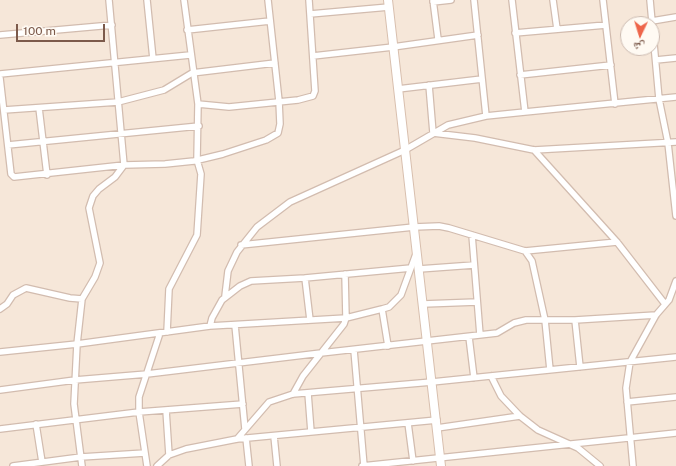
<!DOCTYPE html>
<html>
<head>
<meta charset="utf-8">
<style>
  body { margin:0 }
  #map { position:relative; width:676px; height:466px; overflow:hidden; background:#fef6eb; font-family:"Public Sans","Noto Naskh Arabic",sans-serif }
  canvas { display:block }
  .north { position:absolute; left:620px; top:16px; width:40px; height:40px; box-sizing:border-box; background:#fffaf3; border:1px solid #cbbab0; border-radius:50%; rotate:184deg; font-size:11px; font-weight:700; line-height:16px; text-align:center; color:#7c5a4b }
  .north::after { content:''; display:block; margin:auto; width:14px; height:18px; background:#ee654a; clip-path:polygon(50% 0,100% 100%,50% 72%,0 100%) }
  .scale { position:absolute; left:16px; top:24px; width:89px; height:18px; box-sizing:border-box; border:2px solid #7c5a4b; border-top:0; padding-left:5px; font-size:12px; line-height:14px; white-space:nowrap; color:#7c5a4b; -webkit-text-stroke:3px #fffaf3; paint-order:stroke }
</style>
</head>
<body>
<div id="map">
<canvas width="676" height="466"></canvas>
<div class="north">ش</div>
<div class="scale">100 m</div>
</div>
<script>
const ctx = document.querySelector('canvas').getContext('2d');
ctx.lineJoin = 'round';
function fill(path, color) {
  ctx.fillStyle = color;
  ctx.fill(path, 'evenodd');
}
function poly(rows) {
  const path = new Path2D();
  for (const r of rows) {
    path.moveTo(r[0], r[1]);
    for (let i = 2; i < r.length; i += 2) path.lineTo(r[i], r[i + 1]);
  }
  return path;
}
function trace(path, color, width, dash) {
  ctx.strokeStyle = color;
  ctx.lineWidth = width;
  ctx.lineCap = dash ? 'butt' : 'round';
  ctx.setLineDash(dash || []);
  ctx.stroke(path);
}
const residential = poly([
  [0,0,676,0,676,466,0,466],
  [628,24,652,24,652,48,628,48]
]);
const street = poly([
  [147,0,153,59],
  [433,0,438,39],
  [474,0,486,116],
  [512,0,525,112,676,97],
  [553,0,557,29],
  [603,0,615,104],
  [650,0,659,99,668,143,676,216],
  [433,2,451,0],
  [310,14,389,7],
  [652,21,676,17],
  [187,30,270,21],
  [515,33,606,25],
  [0,35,112,25],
  [313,56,393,47,478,35],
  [656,60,676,58],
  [0,74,190,55],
  [520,75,611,65],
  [0,78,11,174,14,177,124,165,165,164,194,161,223,154,266,140,278,133,280,124,279,101,268,0],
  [429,85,433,133,475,138,534,150,676,142],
  [398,89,482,79],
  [198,104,229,107,298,100,313,96,315,91,309,0],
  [39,108,47,175],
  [4,110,118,102,164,90,192,73,275,63],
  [8,145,199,126],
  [534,150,617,242,665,304],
  [472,235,480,335],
  [241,245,414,227,439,226,449,228,525,251,617,242],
  [525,251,532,261,545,320,550,370],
  [419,269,474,265],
  [305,278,310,320],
  [225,296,228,271,237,252,257,227,290,202,405,150,448,125,486,116,525,112],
  [423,304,477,302],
  [0,309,7,304,13,295,26,288,70,298,82,299],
  [382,309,388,346],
  [575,320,580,367],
  [235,325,245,429],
  [210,326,212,318,222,300,240,286,251,281,305,278,411,268],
  [167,332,169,289,197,235,201,174,197,160,198,104,184,0],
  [469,337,474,378],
  [354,350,364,466],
  [0,352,77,344,210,326,346,318,382,309,389,307,401,295,416,254],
  [491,376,501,396,520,416,538,430,578,448,600,466],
  [0,390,75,380,147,374,321,353,497,333,514,323,526,320,575,320,656,315],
  [308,393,311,432],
  [293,394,303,376,344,324,346,318,345,274],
  [627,402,676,397],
  [166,410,169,455],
  [408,423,413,461],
  [36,424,42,462],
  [437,428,520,416],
  [0,429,139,412,243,404],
  [274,436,277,466],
  [246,438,249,466],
  [237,439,269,402,293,394,432,382,676,357],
  [13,466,81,457,145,453],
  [82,466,74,404,77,344,82,299,95,277,100,263,89,208,93,196,99,189,115,177,124,165,109,0],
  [147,466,139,412,139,397,160,333],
  [157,466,169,455,186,449,237,439,437,420],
  [362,466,676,433],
  [633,466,626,388,630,362,656,315,669,300,676,281]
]);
const secondary = poly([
  [388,0,441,466]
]);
fill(residential, '#f6e7d9');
trace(street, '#d2bcaf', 8);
trace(secondary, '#d8bfae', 10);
trace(street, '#fff', 5.5);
trace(secondary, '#fff', 8);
</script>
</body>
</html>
